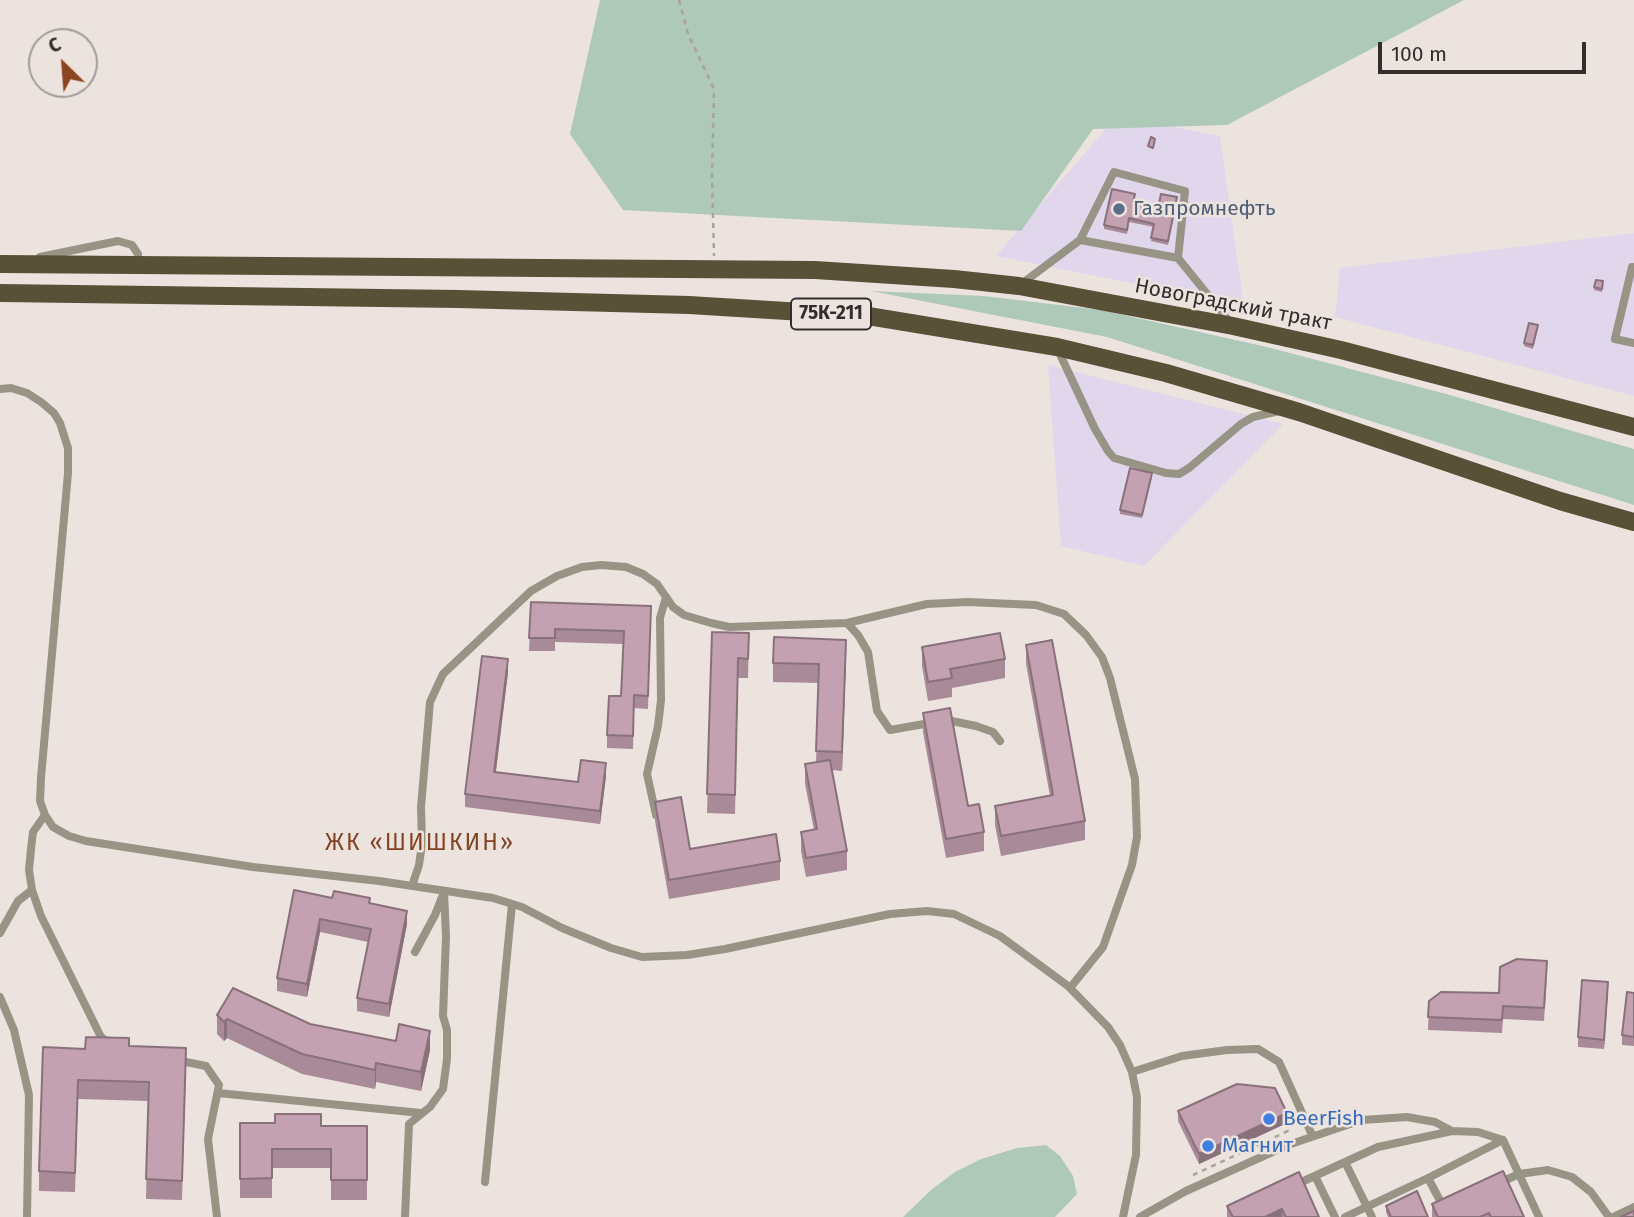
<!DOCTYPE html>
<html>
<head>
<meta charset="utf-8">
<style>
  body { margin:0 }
  #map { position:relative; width:1634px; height:1217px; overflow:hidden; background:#ece3df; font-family:"Fira Sans",sans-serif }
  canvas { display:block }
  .north { position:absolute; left:28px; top:28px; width:70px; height:70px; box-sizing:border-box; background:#ece3df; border:2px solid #a29b98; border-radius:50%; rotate:335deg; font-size:19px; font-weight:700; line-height:28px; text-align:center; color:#322e2d }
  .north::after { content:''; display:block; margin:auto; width:24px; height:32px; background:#8b4520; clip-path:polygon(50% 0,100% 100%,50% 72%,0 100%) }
  .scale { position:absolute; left:1378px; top:42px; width:208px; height:32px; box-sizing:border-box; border:4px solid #322e2d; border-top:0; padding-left:9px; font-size:21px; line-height:24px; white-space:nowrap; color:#322e2d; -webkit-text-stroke:5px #ece3df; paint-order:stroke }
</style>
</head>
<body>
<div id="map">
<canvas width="1634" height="1217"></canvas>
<div class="north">С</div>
<div class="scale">100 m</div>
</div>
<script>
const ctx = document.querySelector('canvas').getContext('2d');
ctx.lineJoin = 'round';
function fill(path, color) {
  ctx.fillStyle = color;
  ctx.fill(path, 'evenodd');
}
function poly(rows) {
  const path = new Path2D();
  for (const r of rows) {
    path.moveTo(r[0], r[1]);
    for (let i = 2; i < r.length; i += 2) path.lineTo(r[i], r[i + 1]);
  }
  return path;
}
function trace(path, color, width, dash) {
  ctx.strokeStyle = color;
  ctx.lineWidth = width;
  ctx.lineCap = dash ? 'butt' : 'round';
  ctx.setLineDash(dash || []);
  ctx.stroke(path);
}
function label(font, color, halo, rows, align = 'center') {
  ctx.font = font + ' "Fira Sans",sans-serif';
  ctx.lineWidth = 5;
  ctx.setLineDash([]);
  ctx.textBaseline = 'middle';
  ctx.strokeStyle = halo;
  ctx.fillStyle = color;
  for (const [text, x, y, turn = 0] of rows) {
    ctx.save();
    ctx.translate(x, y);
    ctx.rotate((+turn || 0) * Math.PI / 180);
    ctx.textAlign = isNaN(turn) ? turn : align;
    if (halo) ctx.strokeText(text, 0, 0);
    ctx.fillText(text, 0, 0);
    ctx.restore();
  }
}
const commercial = poly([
  [1117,116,1220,136,1244,306,996,256],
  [1634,233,1634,396,1335,317,1340,268],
  [1048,365,1283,424,1144,566,1061,546]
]);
const green = poly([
  [600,0,1464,0,1227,125,1093,129,1021,231,623,210,570,134],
  [871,291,984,296,1101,310,1267,347,1450,395,1634,449,1634,505,1107,337],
  [1046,1145,1060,1156,1073,1176,1077,1194,1055,1217,903,1217,932,1189,955,1172,981,1159,1017,1148]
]);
const path = poly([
  [679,0,688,34,714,89,712,176,714,256],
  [1193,1175,1288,1131,1289,1133]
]);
const lane = poly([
  [1080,240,1114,172,1185,191,1178,258],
  [40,257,118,241,132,245,138,254,138,265],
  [1634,267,1632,267,1615,339,1634,343],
  [1020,285,1080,240,1178,258,1229,321],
  [1058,350,1095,429,1108,451,1114,458,1166,473,1179,474,1189,468,1241,424,1253,417,1279,411],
  [0,389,11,388,27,393,41,402,54,413,60,423,68,448,68,473,41,778,40,801,45,815,53,827,69,836,86,841,253,867,379,881,493,898,522,907,562,928,611,948,642,957,687,955,725,949,890,914,927,911,954,914,1000,936,1068,986,1108,1027,1120,1045,1132,1072,1137,1097,1136,1155,1123,1217],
  [847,623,927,604,968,602,1036,605,1064,614,1086,635,1102,657,1110,678,1135,779,1137,837,1132,865,1103,947,1070,988],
  [45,815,33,832,31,849,29,870,32,890,41,916,101,1037,110,1044],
  [656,815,647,774,658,726,661,700,660,618,666,597],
  [412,886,419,865,422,844,421,807,430,702,443,674,531,591,557,576,582,567,601,565,626,567,643,574,657,584,673,607,684,615,711,623,729,627,847,623,858,635,868,652,877,711,890,730,947,720,976,726,993,732,1000,741],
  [0,933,18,901,32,890],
  [415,952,435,915,442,897],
  [0,997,14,1030,29,1095,27,1217],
  [176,1060,206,1066,219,1085,208,1139,217,1217],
  [1132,1072,1182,1056,1227,1050,1258,1049,1279,1062,1312,1135],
  [218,1093,421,1113],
  [1345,1162,1372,1217],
  [1315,1176,1335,1217],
  [1428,1178,1503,1140],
  [485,1182,512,904],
  [1497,1184,1519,1174,1548,1170,1572,1177,1591,1192,1609,1217],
  [1295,1185,1378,1147,1452,1131,1478,1132,1503,1140,1539,1217],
  [405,1217,409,1124,430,1107,443,1089,447,1059,447,1030,443,1016,446,937,444,891],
  [1140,1217,1186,1191,1288,1145,1362,1120,1407,1117,1435,1122,1452,1131],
  [1345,1217,1428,1178,1444,1208],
  [1613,1217,1634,1207]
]);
const primary = poly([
  [0,264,815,270,954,279,1019,286,1233,326,1341,350,1634,427],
  [0,293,458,299,689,305,868,316,1057,347,1166,373,1299,412,1560,501,1634,522]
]);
const wall = poly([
  [1135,197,1133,202,1158,208,1177,201,1168,245,1151,241,1154,227,1129,222,1127,234,1104,229,1104,225],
  [1603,285,1602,292,1594,290,1594,287],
  [1538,328,1533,349,1524,346,1524,343],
  [1152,477,1142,518,1120,514,1120,510],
  [531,602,651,606,648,709,634,708,633,749,607,748,607,735,621,696,623,644,555,642,555,651,529,651],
  [712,632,749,633,748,678,738,678,735,814,707,813],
  [1026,645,1085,821,1085,840,1001,856,995,825,995,806,1050,796,1026,664],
  [922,647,1005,659,1005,678,952,688,952,697,928,701,922,666],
  [846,659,842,771,832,770,847,851,847,870,806,877,801,851,801,832,814,830,805,784,805,764,816,762,819,683,773,682,773,663],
  [508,672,496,772,578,782,606,776,600,824,465,807,465,794],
  [923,713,968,806,984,832,984,851,946,858,923,732],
  [655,802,690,849,780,861,780,880,669,899,655,821],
  [332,898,370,903,407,924,389,1017,357,1011,357,998,368,942,320,932,307,997,277,991,277,978],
  [1547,974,1544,1021,1503,1019,1502,1033,1428,1030,1429,1001,1499,993],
  [1608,991,1604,1049,1578,1047,1578,1037],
  [1634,993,1634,1046,1622,1045,1622,1035],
  [217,1015,310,1024,430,1050,421,1091,376,1082,375,1089,302,1074,227,1038,224,1041,217,1034],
  [129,1046,186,1067,182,1200,146,1199,148,1101,78,1099,75,1192,39,1191,39,1171,85,1049],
  [1178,1111,1287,1123,1199,1164,1178,1121],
  [240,1123,321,1126,367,1126,367,1200,331,1200,331,1168,272,1168,272,1198,240,1198],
  [1299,1172,1319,1217,1227,1217,1227,1206],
  [1432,1204,1524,1217,1432,1217],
  [1386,1206,1428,1217,1388,1217,1386,1212]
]);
const shadedWall = poly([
  [846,640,846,659,842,771,842,752],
  [508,659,508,672,494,785,494,772],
  [606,763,606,776,600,824,600,811],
  [407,911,407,924,389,1017,389,1004],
  [320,919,320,932,307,997,307,984],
  [1608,982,1608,991,1604,1049,1604,1040],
  [227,1019,227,1038,224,1041,224,1022],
  [430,1031,430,1050,421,1091,421,1072],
  [376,1063,376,1082,375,1089,375,1070],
  [1287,1113,1287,1123,1199,1164,1199,1154],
  [1282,1209,1282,1217,1265,1217]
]);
const building = poly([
  [1151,137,1155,139,1153,148,1148,146,1151,137],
  [1112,189,1135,194,1133,202,1158,208,1161,194,1177,197,1168,241,1151,238,1154,224,1129,218,1127,230,1104,225,1112,189],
  [1596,280,1603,281,1602,289,1594,287,1596,280],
  [1529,323,1538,325,1533,345,1524,343,1529,323],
  [1130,468,1152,473,1142,515,1120,510,1130,468],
  [531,602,651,606,648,696,634,695,633,736,607,735,609,696,621,696,624,631,555,629,555,638,529,638,531,602],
  [712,632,749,633,748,659,738,658,735,795,707,794,712,632],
  [1000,633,1005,659,950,669,952,678,928,682,922,647,1000,633],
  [774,637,846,640,842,752,816,751,819,664,773,663,774,637],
  [1052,640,1085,821,1001,836,995,806,1053,795,1026,645,1052,640],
  [482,656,508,659,494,772,578,782,581,760,606,763,600,811,465,794,482,656],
  [950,708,968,806,979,804,984,832,946,839,923,713,950,708],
  [830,760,847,851,806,858,801,832,817,829,805,764,830,760],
  [681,797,690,849,776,834,780,861,669,880,655,802,681,797],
  [294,890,332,898,334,891,370,898,369,903,407,911,389,1004,357,998,371,929,320,919,307,984,277,978,294,890],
  [1517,959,1547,961,1544,1008,1503,1006,1502,1020,1428,1017,1429,1001,1441,992,1499,993,1500,967,1517,959],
  [1582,980,1608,982,1604,1040,1578,1037,1582,980],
  [233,988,310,1024,396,1041,399,1024,430,1031,421,1072,376,1063,375,1070,302,1054,227,1019,224,1022,217,1015,233,988],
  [1627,992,1634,993,1634,1037,1622,1035,1627,992],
  [86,1037,129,1038,129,1046,186,1048,182,1181,146,1179,149,1082,78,1080,75,1173,39,1171,43,1047,85,1049,86,1037],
  [1237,1084,1275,1088,1287,1113,1199,1154,1178,1111,1237,1084],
  [275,1114,321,1114,321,1126,367,1126,367,1180,331,1180,331,1149,272,1149,272,1178,240,1179,240,1123,275,1123,275,1114],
  [1503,1171,1524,1217,1491,1217,1489,1213,1480,1217,1438,1217,1432,1204,1503,1171],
  [1299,1172,1319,1217,1286,1217,1282,1209,1265,1217,1233,1217,1227,1206,1299,1172],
  [1417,1191,1428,1217,1391,1217,1386,1206,1417,1191],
  [1634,1211,1634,1217,1621,1217,1634,1211]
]);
const markers = [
  [1119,209,7,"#5c6f8a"],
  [1269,1119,7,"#3f7fe0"],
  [1208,1146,7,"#3f7fe0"]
];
const shields = [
  [831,314,80]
];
const shieldNames = [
  ["75К-211",831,314]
];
const serviceNames = [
  ["Газпромнефть",1133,209]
];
const streetNames = [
  ["Новоградский тракт",1233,305,11]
];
const shopNames = [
  ["BeerFish",1283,1119],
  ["Магнит",1222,1146]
];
const neighbourhoodNames = [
  ["ЖК «ШИШКИН»",420,844]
];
fill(commercial, '#e0d7ec');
fill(green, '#afc9b9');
trace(path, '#aaa29f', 2.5, [5, 5]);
trace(lane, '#979385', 8);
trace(primary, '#585037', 18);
fill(wall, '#a98a98');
fill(shadedWall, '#89717c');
fill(building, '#c4a1b1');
trace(building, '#89717c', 2);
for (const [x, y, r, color] of markers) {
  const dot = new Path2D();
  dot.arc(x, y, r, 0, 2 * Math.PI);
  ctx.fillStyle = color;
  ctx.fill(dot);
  trace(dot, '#ece3df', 2.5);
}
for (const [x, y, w] of shields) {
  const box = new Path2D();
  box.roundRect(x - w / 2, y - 15.5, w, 31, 5);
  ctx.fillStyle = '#ece3df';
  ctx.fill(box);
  trace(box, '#322e2d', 2);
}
label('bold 19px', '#322e2d', null, shieldNames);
label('21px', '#4e5e75', '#ece3df', serviceNames, 'left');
label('21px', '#322e2d', '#ece3df', streetNames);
label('21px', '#366cbe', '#ece3df', shopNames, 'left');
ctx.letterSpacing = '2px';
label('23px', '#834221', '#ece3df', neighbourhoodNames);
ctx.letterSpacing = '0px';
</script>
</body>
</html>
